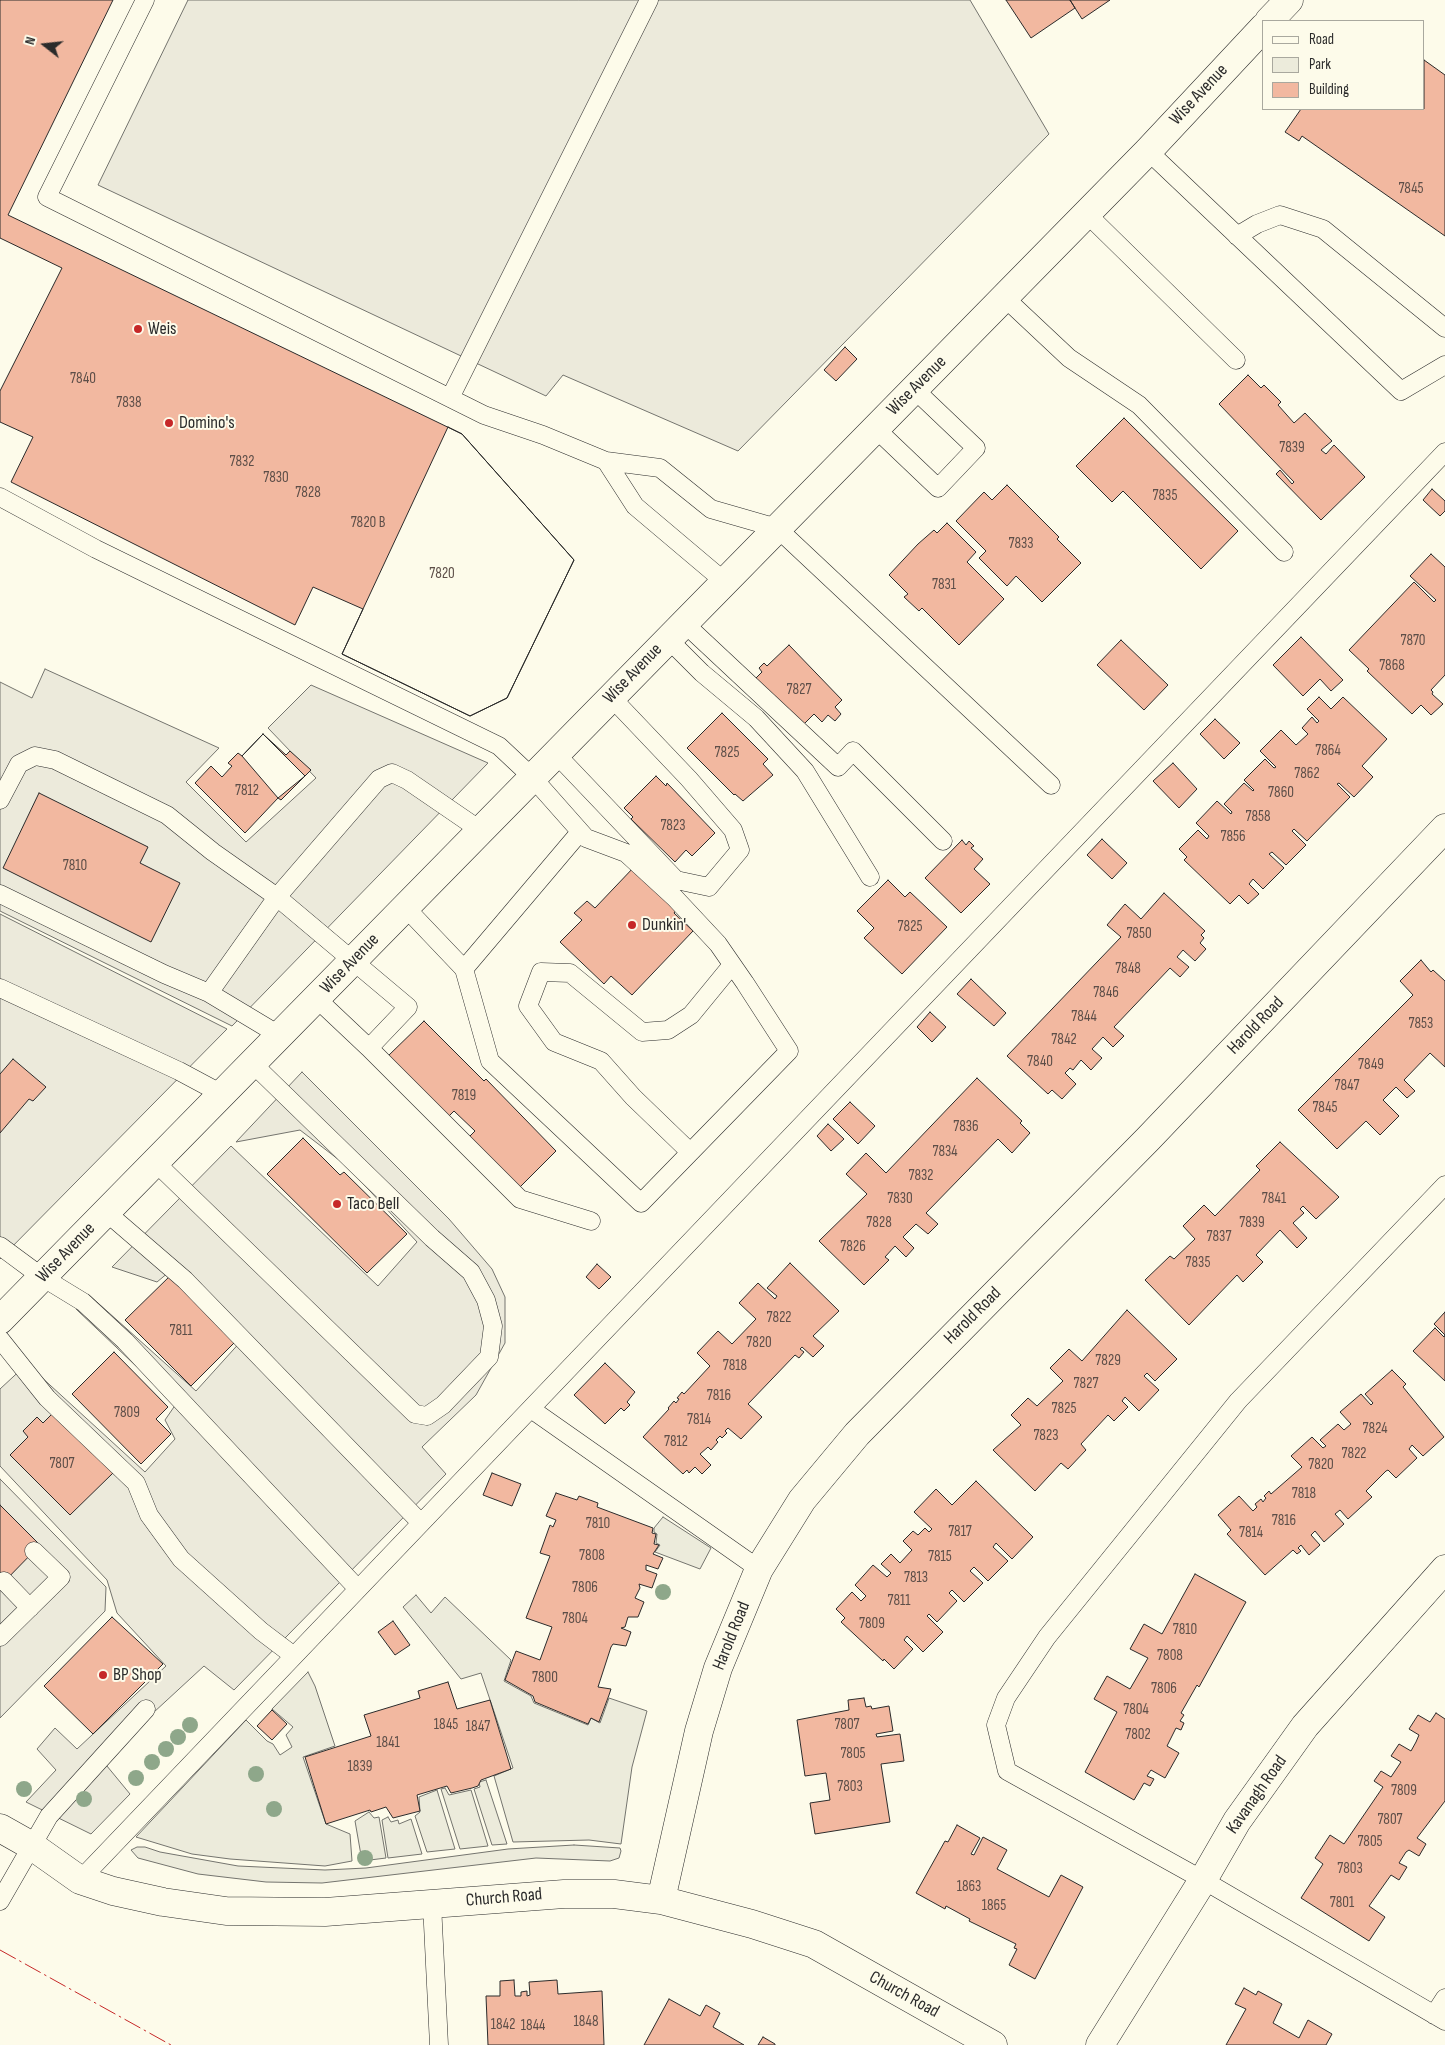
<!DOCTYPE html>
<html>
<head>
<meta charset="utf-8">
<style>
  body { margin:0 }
  #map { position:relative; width:1445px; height:2045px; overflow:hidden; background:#fdfbea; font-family:"Sofia Sans Condensed",sans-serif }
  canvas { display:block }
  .legend { position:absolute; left:1262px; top:20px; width:162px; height:90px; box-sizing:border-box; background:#fdfbea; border:1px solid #a9a89e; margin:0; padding:6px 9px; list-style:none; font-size:15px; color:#2b2b2b }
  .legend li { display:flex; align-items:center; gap:10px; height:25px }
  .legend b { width:25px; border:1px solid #a9a89e }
  .north { position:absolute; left:20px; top:20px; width:50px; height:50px; -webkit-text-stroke:4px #fdfbea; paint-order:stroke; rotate:286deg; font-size:14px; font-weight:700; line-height:20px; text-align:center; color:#2b2b2b }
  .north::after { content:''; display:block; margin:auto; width:18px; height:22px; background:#2b2b2b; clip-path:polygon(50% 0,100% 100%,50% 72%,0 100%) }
</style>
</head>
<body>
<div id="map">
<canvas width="1445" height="2045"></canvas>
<ul class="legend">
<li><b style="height:6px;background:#fdfbea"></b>Road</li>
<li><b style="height:14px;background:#ecebdb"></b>Park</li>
<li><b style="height:14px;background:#f2b8a0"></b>Building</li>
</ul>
<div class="north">N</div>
</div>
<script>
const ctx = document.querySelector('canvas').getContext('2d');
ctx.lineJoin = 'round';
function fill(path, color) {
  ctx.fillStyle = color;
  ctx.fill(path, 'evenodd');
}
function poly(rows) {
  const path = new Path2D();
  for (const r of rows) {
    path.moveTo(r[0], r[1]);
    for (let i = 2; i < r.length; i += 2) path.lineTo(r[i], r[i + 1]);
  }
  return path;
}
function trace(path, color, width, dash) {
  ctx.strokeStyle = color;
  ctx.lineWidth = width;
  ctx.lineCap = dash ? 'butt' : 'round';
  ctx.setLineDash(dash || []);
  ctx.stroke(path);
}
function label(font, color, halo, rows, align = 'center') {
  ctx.font = font + ' "Sofia Sans Condensed",sans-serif';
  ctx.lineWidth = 4;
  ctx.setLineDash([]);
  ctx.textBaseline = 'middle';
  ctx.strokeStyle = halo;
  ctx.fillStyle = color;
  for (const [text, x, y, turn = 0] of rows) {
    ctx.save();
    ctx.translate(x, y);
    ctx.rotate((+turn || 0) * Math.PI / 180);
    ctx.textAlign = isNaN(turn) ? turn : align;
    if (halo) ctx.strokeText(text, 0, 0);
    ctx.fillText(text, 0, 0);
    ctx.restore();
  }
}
const green = poly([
  [663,1517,711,1548,700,1569,655,1552,660,1545,656,1543,657,1534,654,1532,654,1528,663,1517],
  [416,1595,431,1613,445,1597,511,1660,504,1681,531,1696,534,1703,588,1725,591,1718,600,1723,609,1698,647,1711,632,1767,621,1844,589,1840,513,1842,494,1776,513,1768,481,1673,461,1679,403,1607,416,1595],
  [308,1672,315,1686,335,1746,303,1757,326,1824,350,1834,352,1861,325,1866,230,1859,192,1854,136,1837,246,1720,267,1741,273,1744,280,1755,292,1747,286,1735,293,1727,272,1709,308,1672],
  [486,1780,507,1844,492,1845,474,1789,480,1787,479,1782,486,1780],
  [445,1788,449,1795,471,1790,488,1846,460,1849,441,1789,445,1788],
  [437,1790,455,1849,427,1852,415,1816,420,1812,419,1797,437,1790],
  [369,1812,374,1818,379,1817,386,1858,362,1861,355,1821,369,1812],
  [388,1817,391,1822,398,1820,399,1824,411,1819,422,1854,388,1858,382,1820,388,1817],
  [574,1845,620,1848,621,1851,619,1858,610,1861,536,1858,322,1883,266,1882,198,1874,138,1858,131,1850,137,1847,145,1847,160,1852,238,1866,325,1870,366,1868,508,1849,574,1845]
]);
const parking = poly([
  [188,0,970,0,1049,134,738,451,563,375,546,396,98,185,188,0],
  [45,669,219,748,186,782,246,842,316,778,268,728,311,685,488,763,232,1026,0,911,0,682,32,698,45,669],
  [0,914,227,1029,0,1259,0,914],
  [302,1072,449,1219,492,1269,505,1297,505,1343,476,1395,422,1447,446,1474,234,1690,204,1666,102,1760,130,1794,91,1834,26,1802,56,1770,37,1749,55,1728,77,1749,166,1666,117,1613,107,1580,0,1466,0,1389,27,1364,145,1472,175,1439,165,1420,176,1404,76,1309,88,1294,196,1391,243,1339,169,1272,157,1282,112,1267,231,1146,378,1286,417,1242,347,1166,300,1130,236,1142,302,1072],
  [0,1479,106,1587,105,1611,0,1718,0,1479]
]);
const building = poly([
  [0,0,113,0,8,215,462,434,574,560,507,698,470,716,342,654,363,609,313,587,295,625,11,482,33,437,0,422,0,391,62,268,0,238,0,0],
  [1006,0,1070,0,1075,8,1031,38,1006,0],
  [1070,0,1110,0,1082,19,1070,0],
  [1424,60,1445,75,1445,236,1302,136,1299,141,1285,132,1301,109,1424,109,1424,60],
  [845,347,857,359,836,381,824,370,845,347],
  [1248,375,1261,388,1264,385,1281,402,1278,405,1294,423,1305,413,1332,441,1321,450,1326,454,1334,445,1365,477,1321,520,1276,474,1280,470,1292,484,1294,482,1219,404,1248,375],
  [1124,418,1238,531,1201,569,1123,491,1112,502,1076,466,1124,418],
  [448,427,462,434,574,560,507,698,470,716,342,654,448,427],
  [1007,485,1059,537,1057,539,1081,563,1042,602,1016,576,1007,586,979,558,986,551,956,521,984,492,992,500,1007,485],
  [1432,489,1445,501,1445,511,1440,516,1423,500,1432,489],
  [947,523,976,552,967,562,1004,599,959,645,922,608,919,611,904,597,908,594,889,575,918,544,934,530,937,533,947,523],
  [1431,554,1445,567,1445,675,1431,690,1433,692,1432,694,1443,704,1431,715,1421,705,1412,714,1367,671,1369,669,1349,650,1414,582,1434,602,1436,600,1410,576,1431,554],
  [1301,637,1343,680,1331,691,1320,679,1303,696,1273,665,1301,637],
  [1121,640,1168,685,1144,710,1097,665,1121,640],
  [789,645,842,700,835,707,841,714,835,721,828,715,822,722,814,714,802,726,755,679,762,672,759,668,764,663,767,666,789,645],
  [1319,697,1331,709,1343,697,1387,739,1362,766,1373,777,1354,797,1339,783,1337,784,1350,797,1307,841,1294,829,1292,831,1306,845,1286,865,1272,852,1269,854,1284,868,1263,889,1253,879,1249,884,1259,894,1248,904,1239,895,1230,904,1184,860,1187,857,1179,849,1198,830,1207,839,1209,836,1196,823,1217,801,1231,814,1232,812,1224,804,1244,783,1253,791,1254,790,1244,780,1265,759,1274,768,1276,767,1260,751,1281,730,1296,745,1308,734,1302,728,1312,717,1317,723,1319,721,1307,709,1319,697],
  [722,713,768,759,763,764,773,775,743,801,735,794,734,795,687,748,722,713],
  [1215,719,1240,743,1224,759,1200,734,1215,719],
  [263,734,286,755,290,751,311,770,281,800,278,798,245,833,195,783,211,766,222,777,232,766,228,763,238,753,242,756,263,734],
  [263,734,305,776,278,798,242,756,263,734],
  [1173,763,1197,789,1179,808,1153,781,1173,763],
  [656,776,666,786,667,783,715,833,692,856,686,850,675,862,631,819,633,817,624,808,656,776],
  [39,793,148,847,140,863,180,883,151,942,3,868,39,793],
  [1102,839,1127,863,1112,879,1087,855,1102,839],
  [962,840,966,845,969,841,974,846,971,848,983,859,974,869,990,884,961,913,925,878,962,840],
  [635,866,677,909,674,913,693,931,632,995,611,976,604,984,560,942,582,920,574,913,587,901,595,908,635,866],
  [888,880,905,897,910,892,947,927,902,974,864,938,874,928,857,911,888,880],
  [1164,893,1205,931,1201,935,1204,938,1200,943,1206,949,1195,961,1183,950,1177,957,1189,967,1180,977,1170,968,1114,1027,1124,1036,1113,1047,1103,1037,1092,1049,1102,1058,1091,1070,1081,1060,1073,1070,1070,1068,1065,1073,1076,1084,1062,1099,1052,1090,1048,1094,1007,1056,1121,937,1107,925,1125,904,1141,919,1164,893],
  [1421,960,1431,972,1433,970,1445,981,1445,1067,1430,1053,1404,1080,1415,1091,1407,1098,1396,1087,1383,1100,1399,1116,1380,1135,1366,1121,1337,1149,1298,1110,1413,995,1400,981,1421,960],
  [971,979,1006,1013,994,1026,957,994,971,979],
  [930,1012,946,1027,932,1042,917,1027,930,1012],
  [424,1021,484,1081,486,1079,556,1151,518,1189,466,1140,475,1131,454,1111,447,1118,387,1057,424,1021],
  [13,1059,46,1087,33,1101,29,1099,0,1133,0,1074,13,1059],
  [977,1078,1022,1121,1020,1123,1030,1133,1012,1153,998,1139,926,1213,938,1224,928,1234,916,1224,903,1237,914,1248,906,1257,895,1246,885,1257,889,1260,864,1285,819,1241,867,1194,846,1174,866,1153,886,1173,977,1078],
  [850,1102,875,1126,858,1144,833,1119,850,1102],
  [828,1124,844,1139,831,1151,817,1136,828,1124],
  [303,1138,340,1175,344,1172,407,1234,367,1273,267,1174,303,1138],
  [1280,1142,1339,1197,1316,1219,1303,1206,1300,1209,1304,1213,1293,1223,1307,1238,1297,1248,1280,1230,1256,1255,1263,1262,1243,1282,1237,1275,1189,1325,1145,1280,1170,1256,1174,1259,1195,1239,1183,1226,1204,1205,1215,1216,1260,1170,1256,1166,1280,1142],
  [790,1263,839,1311,813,1336,824,1346,813,1357,802,1347,800,1349,804,1352,799,1358,795,1355,748,1404,762,1417,741,1439,728,1428,725,1431,727,1433,722,1438,720,1436,716,1440,718,1442,711,1450,708,1447,700,1454,711,1465,702,1474,695,1467,689,1473,687,1470,683,1474,643,1437,669,1409,668,1408,674,1401,676,1403,679,1399,677,1398,682,1392,684,1394,710,1366,697,1353,718,1331,732,1344,756,1319,739,1303,758,1283,775,1299,777,1296,767,1288,790,1263],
  [597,1264,611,1277,599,1289,586,1277,597,1264],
  [171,1275,236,1341,191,1386,125,1320,171,1275],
  [1127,1310,1177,1359,1155,1381,1147,1373,1144,1376,1159,1390,1139,1411,1125,1397,1122,1401,1128,1407,1114,1421,1108,1415,1081,1444,1086,1450,1068,1469,1061,1463,1035,1491,993,1450,1021,1425,1011,1415,1028,1398,1037,1406,1063,1381,1050,1368,1069,1349,1082,1361,1127,1310],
  [1445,1312,1445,1335,1434,1324,1445,1312],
  [1435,1328,1444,1337,1445,1335,1445,1381,1413,1351,1435,1328],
  [114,1352,168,1407,156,1419,171,1434,141,1464,72,1394,114,1352],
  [605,1363,635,1392,627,1402,630,1405,624,1411,621,1408,605,1424,574,1395,605,1363],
  [1392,1370,1406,1384,1403,1387,1444,1437,1423,1456,1412,1445,1409,1449,1417,1458,1396,1478,1388,1470,1386,1471,1366,1491,1372,1497,1348,1519,1340,1510,1335,1514,1344,1524,1324,1542,1315,1531,1311,1535,1320,1545,1309,1555,1301,1545,1298,1548,1301,1551,1297,1554,1293,1550,1265,1575,1227,1534,1231,1530,1218,1515,1239,1496,1253,1511,1257,1507,1255,1504,1261,1499,1263,1502,1266,1498,1264,1496,1269,1491,1271,1494,1302,1467,1291,1456,1312,1437,1323,1448,1326,1446,1320,1440,1338,1424,1344,1430,1351,1424,1340,1412,1361,1394,1371,1405,1373,1403,1365,1394,1392,1370],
  [53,1413,113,1473,70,1515,10,1455,28,1437,23,1431,37,1417,43,1423,53,1413],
  [492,1473,521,1484,512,1506,483,1495,492,1473],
  [976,1481,1033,1537,1012,1559,996,1543,993,1547,1008,1561,988,1581,974,1567,970,1571,983,1583,964,1602,952,1590,949,1593,957,1601,937,1622,929,1614,927,1616,943,1632,923,1652,907,1636,904,1640,913,1649,894,1669,884,1659,883,1661,841,1622,845,1618,836,1609,852,1592,861,1601,866,1596,855,1585,873,1565,887,1577,891,1573,881,1564,891,1554,900,1563,912,1550,903,1541,913,1531,918,1535,925,1528,929,1532,932,1529,914,1512,936,1489,952,1505,976,1481],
  [556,1493,577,1500,579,1496,598,1503,597,1507,653,1528,652,1533,656,1534,654,1544,659,1545,653,1554,663,1558,658,1569,646,1565,646,1570,657,1574,652,1588,639,1584,640,1588,635,1598,644,1602,638,1617,628,1617,625,1627,621,1628,631,1632,626,1646,613,1644,611,1647,598,1687,611,1689,609,1695,599,1722,591,1718,588,1724,535,1702,533,1696,505,1680,516,1651,540,1660,552,1627,526,1618,550,1556,540,1553,550,1525,553,1527,556,1520,546,1516,556,1493],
  [0,1505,40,1545,0,1586,0,1505],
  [1195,1574,1246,1602,1199,1687,1197,1685,1181,1713,1184,1715,1180,1721,1184,1723,1181,1730,1176,1728,1167,1746,1179,1753,1165,1778,1151,1770,1147,1776,1154,1779,1150,1786,1144,1783,1134,1800,1085,1772,1117,1712,1094,1699,1107,1676,1130,1689,1148,1658,1130,1649,1144,1624,1162,1634,1195,1574],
  [112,1617,163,1664,93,1734,44,1686,112,1617],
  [393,1621,410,1645,395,1655,378,1632,393,1621],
  [448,1682,457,1709,490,1700,511,1769,481,1780,478,1786,472,1788,451,1793,447,1786,417,1795,420,1811,393,1818,386,1807,371,1812,370,1810,326,1824,305,1757,371,1736,364,1715,420,1698,418,1691,448,1682],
  [864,1698,866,1707,871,1706,872,1709,889,1706,893,1731,876,1734,877,1737,900,1734,904,1761,881,1764,890,1822,815,1834,810,1803,830,1800,826,1773,805,1776,797,1720,849,1710,848,1700,864,1698],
  [272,1710,287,1724,272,1740,257,1726,272,1710],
  [1436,1713,1445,1719,1445,1801,1417,1838,1426,1844,1419,1856,1409,1850,1406,1852,1399,1863,1407,1867,1399,1880,1391,1875,1369,1906,1385,1917,1369,1941,1301,1898,1323,1864,1315,1858,1330,1835,1344,1844,1383,1787,1374,1781,1381,1771,1391,1777,1401,1762,1391,1756,1399,1744,1411,1751,1416,1742,1419,1735,1409,1729,1418,1715,1430,1722,1436,1713],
  [957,1825,980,1838,971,1854,974,1855,983,1837,1007,1850,997,1869,1049,1897,1061,1875,1083,1887,1035,1979,1009,1965,1017,1949,1014,1948,1016,1944,969,1921,970,1919,946,1906,945,1909,916,1893,945,1841,948,1842,957,1825],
  [514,1980,515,1996,521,1996,521,1992,527,1991,527,1996,530,1995,529,1982,557,1980,558,1994,602,1991,604,2045,488,2045,486,1996,500,1996,500,1981,514,1980],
  [1244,1988,1256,1995,1258,1991,1282,2004,1273,2023,1299,2038,1308,2020,1332,2034,1326,2045,1226,2045,1246,2009,1235,2004,1244,1988],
  [669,1999,700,2016,706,2005,720,2013,713,2027,744,2045,644,2045,669,1999],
  [763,2037,775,2044,775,2045,758,2045,763,2037]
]);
const lane = poly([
  [145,0,47,197,484,415,543,435,606,461,660,468,711,509,777,528,1051,785],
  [1148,151,1401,391,1445,365],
  [1086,213,1236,360],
  [1237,236,1257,224,1280,215,1323,229,1445,328],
  [1004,297,1069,358,1139,405,1284,552],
  [450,398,649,0],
  [875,428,938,488,976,448,914,389],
  [606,461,635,506,725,582],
  [0,497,96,549,499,746,532,777,586,838,626,853,675,898,718,944,745,983,789,1051,641,1203,490,1061,464,969,405,907],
  [684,623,838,767,853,751,943,841],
  [668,639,702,673,756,718,805,771,870,877],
  [556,754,676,880,709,887,740,850,733,830,689,779,611,697],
  [0,800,19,764,35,756,55,760,167,815,213,852,277,897,209,993],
  [480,830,407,780,392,773,379,779,277,897,408,1007,369,1048,520,1199,591,1221],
  [0,894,164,974,209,993,279,1035],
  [464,969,580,832],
  [0,988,179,1071,222,1094],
  [316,998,369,1048],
  [690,1152,633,1097,601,1061,554,1042,528,1006,541,972,570,973,642,1032,668,1030,691,1015,732,965],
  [155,1162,415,1414,427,1416,443,1405,489,1357,493,1326,486,1300,471,1272,432,1238,252,1063],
  [1445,1185,1238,1401,1047,1637,1006,1698,996,1725,1007,1771,1203,1880,1445,2021],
  [106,1212,185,1280,421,1523],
  [0,1246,42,1277,83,1302,125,1341,358,1589],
  [0,1339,47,1398,136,1483,149,1515,181,1559,261,1631,294,1656],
  [531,1409,759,1569],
  [4,1581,30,1608],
  [0,1637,61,1577,34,1551],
  [80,1880,1445,452],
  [0,1901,49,1816,146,1709],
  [432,1904,439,2045],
  [1434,2015,1445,1998]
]);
const street = poly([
  [0,1828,32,1846,80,1880,113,1891,163,1902,226,1911,325,1912,564,1894,614,1894,661,1900,752,1924,814,1944,993,2045],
  [661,1900,699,1731,718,1668,759,1569,802,1500,857,1434,1148,1139,1445,828],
  [1100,2045,1203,1880,1237,1821,1305,1726,1445,1569]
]);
const secondary = poly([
  [1269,21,1289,0],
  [0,1320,1148,151,1264,27]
]);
const power = poly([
  [0,1950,171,2045]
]);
const trees = [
  [663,1592],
  [190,1725],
  [178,1737],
  [166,1749],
  [152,1762],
  [256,1774],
  [136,1778],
  [24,1789],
  [84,1799],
  [274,1809],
  [365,1858]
];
const markers = [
  [138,329,5,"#c62828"],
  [169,423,5,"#c62828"],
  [632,925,5,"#c62828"],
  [337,1204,5,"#c62828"],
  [103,1675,5,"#c62828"]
];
const numberNames = [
  ["7845",1411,189],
  ["7840",83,379],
  ["7838",129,403],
  ["7839",1292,448],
  ["7832",242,462],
  ["7830",276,478],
  ["7828",308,493],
  ["7835",1165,496],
  ["7820 B",368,523],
  ["7833",1021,544],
  ["7820",442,574],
  ["7831",944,585],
  ["7870",1413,641],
  ["7868",1392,666],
  ["7827",799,690],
  ["7864",1328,751],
  ["7825",727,753],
  ["7862",1307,774],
  ["7812",247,791],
  ["7860",1281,793],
  ["7858",1258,817],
  ["7823",673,826],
  ["7856",1233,837],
  ["7810",75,866],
  ["7825",910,927],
  ["7850",1139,934],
  ["7848",1128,969],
  ["7846",1106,993],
  ["7844",1084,1017],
  ["7853",1421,1024],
  ["7842",1064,1040],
  ["7840",1040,1062],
  ["7849",1371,1065],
  ["7847",1347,1086],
  ["7819",464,1096],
  ["7845",1325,1108],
  ["7836",966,1127],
  ["7834",945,1152],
  ["7832",921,1176],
  ["7830",900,1199],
  ["7841",1274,1199],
  ["7828",879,1223],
  ["7839",1252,1223],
  ["7837",1219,1237],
  ["7826",853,1247],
  ["7835",1198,1263],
  ["7822",779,1318],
  ["7811",181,1331],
  ["7820",759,1343],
  ["7829",1108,1361],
  ["7818",735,1366],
  ["7827",1086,1384],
  ["7816",719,1396],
  ["7825",1064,1409],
  ["7809",127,1413],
  ["7814",699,1420],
  ["7824",1375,1429],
  ["7823",1046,1436],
  ["7812",676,1442],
  ["7822",1354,1454],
  ["7807",62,1464],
  ["7820",1321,1465],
  ["7818",1304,1494],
  ["7816",1284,1521],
  ["7810",598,1524],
  ["7817",960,1532],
  ["7814",1251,1533],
  ["7808",592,1556],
  ["7815",940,1557],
  ["7813",916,1578],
  ["7806",585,1588],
  ["7811",899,1601],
  ["7804",575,1619],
  ["7809",872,1624],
  ["7810",1185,1630],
  ["7808",1170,1656],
  ["7800",545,1678],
  ["7806",1164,1689],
  ["7804",1136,1710],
  ["1845",446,1725],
  ["7807",847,1725],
  ["1847",478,1727],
  ["7802",1138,1735],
  ["1841",388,1743],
  ["7805",853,1754],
  ["1839",360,1767],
  ["7803",850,1787],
  ["7809",1404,1791],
  ["7807",1390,1820],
  ["7805",1370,1842],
  ["7803",1350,1869],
  ["1863",969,1887],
  ["7801",1342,1903],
  ["1865",994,1906],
  ["1848",586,2022],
  ["1842",503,2025],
  ["1844",533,2026]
];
const streetNames = [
  ["Wise Avenue",1199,95,-47],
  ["Wise Avenue",917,386,-45],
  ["Wise Avenue",633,674,-46],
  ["Wise Avenue",350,964,-46],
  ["Harold Road",1256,1026,-46],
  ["Wise Avenue",66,1253,-46],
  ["Harold Road",973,1316,-45],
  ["Harold Road",732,1636,-68],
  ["Kavanagh Road",1257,1795,-55],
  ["Church Road",504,1898,-5],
  ["Church Road",904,1995,29]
];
const poiNames = [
  ["Weis",148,329],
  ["Domino's",179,423],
  ["Dunkin'",642,925],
  ["Taco Bell",347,1204],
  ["BP Shop",113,1675]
];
fill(green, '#ecebdb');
trace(green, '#74746e', 1);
fill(parking, '#eceadb');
trace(parking, '#74746e', 1);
fill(building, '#f2b8a0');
trace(building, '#2b2b2b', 1);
trace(lane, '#2b2b2b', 19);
trace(street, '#2b2b2b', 29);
trace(secondary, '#2b2b2b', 29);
trace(lane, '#fdfbea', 18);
trace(street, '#fdfbea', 28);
trace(secondary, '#fdfbea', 28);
trace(power, '#c62828', 1, [18, 4, 2.5, 4]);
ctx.fillStyle = '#8ea78a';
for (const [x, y] of trees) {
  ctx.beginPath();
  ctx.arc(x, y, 8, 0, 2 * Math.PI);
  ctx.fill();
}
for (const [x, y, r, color] of markers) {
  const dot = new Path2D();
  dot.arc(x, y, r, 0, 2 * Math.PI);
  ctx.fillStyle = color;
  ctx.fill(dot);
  trace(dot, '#fdfbea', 2);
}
label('15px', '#5d4e48', null, numberNames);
label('18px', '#2b2b2b', '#fdfbea', streetNames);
label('18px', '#2b2b2b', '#fdfbea', poiNames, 'left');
</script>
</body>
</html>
